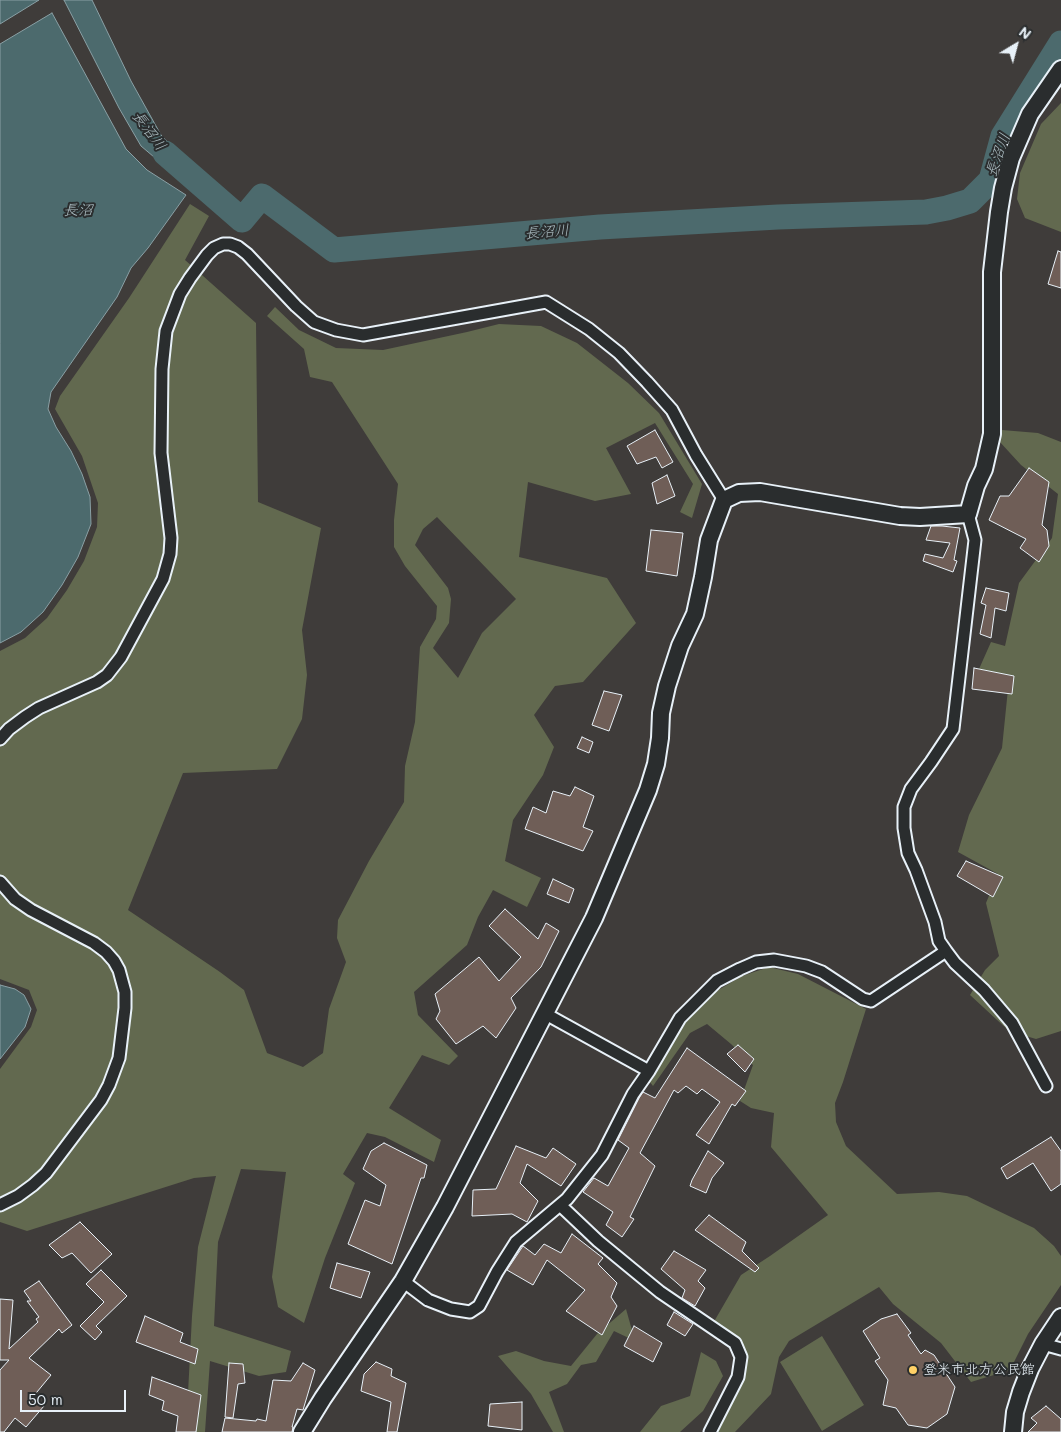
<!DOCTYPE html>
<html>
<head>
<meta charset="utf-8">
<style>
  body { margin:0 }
  #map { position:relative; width:1061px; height:1432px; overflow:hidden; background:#3f3c3a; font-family:Mali,sans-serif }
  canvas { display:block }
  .north { position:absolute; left:991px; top:20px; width:50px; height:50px; -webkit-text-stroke:4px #2a2d2e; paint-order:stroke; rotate:37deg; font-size:14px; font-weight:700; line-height:20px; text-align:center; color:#e8f1f8 }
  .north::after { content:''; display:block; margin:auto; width:18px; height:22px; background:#e8f1f8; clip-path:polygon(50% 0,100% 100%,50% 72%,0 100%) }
  .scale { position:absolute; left:20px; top:1390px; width:106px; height:22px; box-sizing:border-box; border:2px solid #e8f1f8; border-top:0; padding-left:6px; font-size:15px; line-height:18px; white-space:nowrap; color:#e8f1f8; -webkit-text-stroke:4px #2a2d2e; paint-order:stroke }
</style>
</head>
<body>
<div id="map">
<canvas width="1061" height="1432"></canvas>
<div class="north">N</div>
<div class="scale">50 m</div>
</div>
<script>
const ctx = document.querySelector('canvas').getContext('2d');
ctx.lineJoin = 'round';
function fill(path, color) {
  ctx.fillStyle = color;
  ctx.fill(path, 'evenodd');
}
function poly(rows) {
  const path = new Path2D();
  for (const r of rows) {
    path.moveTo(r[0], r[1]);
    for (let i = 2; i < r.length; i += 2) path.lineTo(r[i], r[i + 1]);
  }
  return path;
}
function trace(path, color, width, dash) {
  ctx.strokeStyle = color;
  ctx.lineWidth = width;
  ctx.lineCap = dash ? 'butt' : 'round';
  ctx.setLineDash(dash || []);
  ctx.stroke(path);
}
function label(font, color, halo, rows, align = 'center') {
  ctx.font = font + ' Mali,"Klee One",sans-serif';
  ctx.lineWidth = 4;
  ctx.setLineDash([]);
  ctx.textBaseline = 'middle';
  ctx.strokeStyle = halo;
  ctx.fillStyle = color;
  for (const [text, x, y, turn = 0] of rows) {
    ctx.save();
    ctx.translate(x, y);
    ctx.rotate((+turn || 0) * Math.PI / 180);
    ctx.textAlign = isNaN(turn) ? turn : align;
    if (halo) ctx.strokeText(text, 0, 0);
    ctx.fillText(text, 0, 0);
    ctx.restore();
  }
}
const green = poly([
  [1061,103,1061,232,1025,218,1017,199,1020,173,1041,124],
  [190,204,209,216,185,260,256,323,258,502,321,528,302,630,307,675,302,719,277,769,183,773,128,910,220,972,244,990,267,1053,303,1067,323,1053,329,1009,346,962,337,938,338,920,369,861,404,802,405,766,415,722,420,647,436,619,437,606,405,566,394,547,394,520,398,484,332,382,310,377,304,349,267,316,275,307,299,330,336,348,383,350,467,332,499,324,541,326,577,343,628,383,659,413,702,484,692,518,680,512,693,484,655,423,606,448,631,494,595,501,528,482,519,557,607,578,636,623,583,682,555,686,534,715,554,747,543,775,513,820,505,861,541,878,527,907,493,890,478,917,467,945,414,992,418,1015,458,1056,449,1065,422,1055,389,1108,441,1140,434,1162,385,1137,367,1133,343,1174,355,1183,325,1258,304,1323,278,1307,272,1277,286,1172,241,1169,218,1242,214,1326,291,1351,286,1372,259,1376,210,1361,205,1432,186,1432,192,1316,198,1247,216,1176,194,1178,27,1231,0,1222,0,1069,31,1027,37,1010,29,990,0,979,0,651,25,638,47,618,67,590,84,561,97,527,98,503,82,456,55,409,60,396,129,298],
  [437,517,516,599,482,633,458,678,433,648,449,623,451,599,448,588,415,545,423,529],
  [1002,430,1038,433,1061,442,1061,1031,1036,1039,1009,1031,970,995,985,970,999,956,986,903,998,874,958,852,969,815,1002,748,1009,679,979,669,991,642,1005,646,1019,583,1052,538,1058,494,1021,465,999,441],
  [769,967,798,974,866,1009,843,1082,835,1103,836,1122,846,1146,897,1194,939,1192,967,1196,1034,1228,1054,1246,1061,1256,1061,1285,1028,1334,1010,1370,971,1382,941,1343,893,1304,879,1287,789,1341,779,1357,771,1394,735,1432,717,1432,717,1429,740,1389,743,1368,733,1350,708,1332,741,1275,770,1256,828,1215,771,1147,774,1113,751,1108,740,1101,753,1065,731,1044,707,1024,690,1033,653,1086,641,1071,653,1052,672,1028,715,992,742,976],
  [626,1309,635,1341,614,1331,596,1362,581,1365,567,1384,549,1392,564,1432,553,1432,531,1394,498,1356,516,1351,544,1361,571,1366,597,1334],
  [822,1336,864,1405,822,1431,780,1362],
  [701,1352,716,1361,723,1376,703,1411,680,1432,640,1432,661,1406,690,1396]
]);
const water = poly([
  [0,0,39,0,0,24,0,0],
  [64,0,92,0,131,81,161,135,195,172,187,181,154,157,141,146,119,108,64,0],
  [52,13,126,149,147,170,186,195,148,248,131,268,117,297,51,392,48,409,56,427,71,451,82,474,90,497,91,524,78,557,62,585,43,612,21,632,0,643,0,44,52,13],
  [0,985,15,989,24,995,31,1009,25,1027,0,1059,0,985]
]);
const river = poly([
  [165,153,242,220,262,196,334,250,600,227,778,217,926,212,947,208,970,201,991,180,1003,136,1061,43]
]);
const building = poly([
  [1058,251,1061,252,1061,288,1048,284,1058,251],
  [655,430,673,462,662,468,656,457,637,464,627,446,655,430],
  [1029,468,1049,482,1042,525,1047,530,1049,546,1039,562,1020,548,1026,539,989,520,1000,496,1009,496,1029,468],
  [667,475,675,496,657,504,652,483,667,475],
  [931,526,942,526,960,528,954,560,957,561,953,572,923,561,925,554,943,558,950,543,926,540,931,526],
  [651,530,683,533,677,576,646,571,651,530],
  [986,588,1009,593,1006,611,995,608,991,638,980,634,986,605,981,603,986,588],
  [974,668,1014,676,1012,694,972,689,974,668],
  [604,691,622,695,609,731,592,725,604,691],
  [582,737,593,742,589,753,577,748,582,737],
  [575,787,594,796,583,827,593,831,583,851,525,829,533,807,546,813,553,791,570,796,575,787],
  [966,861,1003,877,993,897,957,876,966,861],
  [553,879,574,889,569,903,547,894,553,879],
  [505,909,538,939,546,923,559,931,541,967,511,998,516,1008,496,1038,483,1026,456,1044,436,1019,440,1011,435,994,479,957,499,981,521,957,489,926,505,909],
  [738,1045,754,1059,745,1072,727,1054,738,1045],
  [687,1048,746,1091,735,1106,732,1104,709,1144,696,1135,720,1102,702,1089,697,1094,686,1086,678,1093,674,1090,640,1153,655,1166,630,1217,634,1219,622,1237,606,1225,613,1212,583,1192,594,1178,608,1186,629,1148,618,1140,639,1098,643,1092,655,1098,687,1048],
  [1051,1137,1061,1151,1061,1184,1051,1191,1033,1163,1007,1179,1001,1168,1051,1137],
  [384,1143,427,1165,424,1178,421,1178,392,1264,348,1244,365,1200,380,1206,386,1185,363,1169,371,1151,384,1143],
  [516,1146,546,1158,553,1148,576,1164,561,1186,527,1164,520,1183,538,1201,527,1222,512,1214,472,1216,473,1190,496,1189,516,1146],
  [708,1151,724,1163,712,1178,706,1193,690,1186,692,1180,708,1151],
  [709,1215,746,1242,742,1251,759,1268,755,1272,695,1230,709,1215],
  [80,1222,112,1254,91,1273,72,1253,62,1258,49,1245,80,1222],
  [572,1234,603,1258,598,1264,617,1283,611,1297,617,1306,602,1335,566,1311,585,1290,547,1260,533,1285,507,1270,523,1246,535,1255,544,1244,561,1253,572,1234],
  [674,1251,706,1270,698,1281,705,1288,695,1306,682,1298,685,1290,661,1269,674,1251],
  [337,1263,370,1272,361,1298,330,1288,337,1263],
  [101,1270,127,1296,96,1326,102,1332,95,1340,80,1326,104,1302,86,1284,101,1270],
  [39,1281,72,1325,62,1333,59,1329,29,1358,51,1375,32,1398,44,1406,26,1427,15,1418,4,1432,0,1432,0,1370,9,1360,0,1360,0,1299,13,1300,9,1349,38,1322,36,1319,39,1317,27,1301,31,1301,24,1291,39,1281],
  [674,1312,693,1324,685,1336,667,1325,674,1312],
  [897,1314,911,1333,908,1335,921,1354,925,1350,934,1355,955,1387,947,1414,927,1428,908,1425,896,1408,883,1405,888,1380,875,1361,880,1358,863,1331,881,1319,897,1314],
  [145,1316,183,1333,180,1342,198,1349,195,1364,136,1342,145,1316],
  [634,1326,662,1343,653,1362,624,1346,634,1326],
  [376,1362,392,1369,391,1376,406,1383,397,1432,387,1432,391,1402,361,1391,364,1374,376,1362],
  [229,1363,243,1364,245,1383,238,1384,233,1418,225,1417,229,1363],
  [303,1363,315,1370,303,1410,297,1409,292,1427,293,1427,292,1432,222,1432,225,1418,256,1421,257,1419,266,1421,273,1380,291,1381,303,1363],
  [152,1377,201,1395,196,1432,176,1432,178,1416,162,1410,164,1401,149,1395,152,1377],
  [522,1402,522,1430,488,1426,490,1404,522,1402],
  [1046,1406,1061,1419,1061,1432,1028,1432,1037,1423,1031,1418,1046,1406]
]);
const street = poly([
  [0,739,9,729,25,717,39,708,97,682,107,675,121,657,163,579,170,554,171,538,161,453,162,369,166,331,180,294,190,278,207,255,214,248,223,244,230,244,238,247,247,254,296,306,314,322,336,330,363,335,546,302,589,329,619,353,647,382,672,410,696,455,724,500],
  [0,882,15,899,31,910,94,943,106,952,114,961,119,970,125,992,125,1008,119,1058,109,1085,101,1100,46,1173,33,1185,18,1196,0,1205],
  [946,951,955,963,984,990,1012,1023,1046,1086],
  [544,1013,649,1071],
  [560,1205,598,1241,660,1292,735,1343,741,1357,738,1377,710,1432],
  [403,1281,428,1300,451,1309,470,1312,479,1306,497,1272,516,1242,567,1199,602,1155,633,1094,649,1071,680,1018,717,981,740,969,756,962,774,960,806,966,822,972,863,999,871,1001,946,951,939,941,935,922,916,870,908,853,904,828,904,807,911,789,931,762,953,729,975,540,968,514],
  [1043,1344,1061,1349]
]);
const secondary = poly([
  [302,1432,323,1398,403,1281,445,1207,594,918,648,790,656,764,660,738,661,713,667,686,680,646,695,614,703,577,709,540,724,500,739,493,760,492,900,516,920,517,968,514,976,486,984,469,992,434,992,272,999,212,1003,188,1011,158,1030,114,1061,69],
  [1013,1432,1015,1412,1021,1392,1030,1369,1043,1344,1061,1317]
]);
const markers = [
  [913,1370,5,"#ffd166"]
];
const poiNames = [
  ["登米市北方公民館",923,1370]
];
const waterNames = [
  ["長沼川",149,131,53],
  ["長沼川",998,155,-70],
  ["長沼",78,210],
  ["長沼川",547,232,-5]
];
fill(green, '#62694f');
fill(water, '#4c6a6d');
trace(water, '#8aa0a5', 1);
trace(river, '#4c6a6d', 25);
fill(building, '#6f5e57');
trace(building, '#e8f1f8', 1);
trace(street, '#e8f1f8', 15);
trace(secondary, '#e8f1f8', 20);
trace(street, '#2a2d2e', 11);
trace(secondary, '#2a2d2e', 16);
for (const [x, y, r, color] of markers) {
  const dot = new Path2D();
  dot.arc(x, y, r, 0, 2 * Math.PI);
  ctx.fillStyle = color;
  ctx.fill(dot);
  trace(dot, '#2a2d2e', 2);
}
label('14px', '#e8f1f8', '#2a2d2e', poiNames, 'left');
label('italic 15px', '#aabbc0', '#2a2d2e', waterNames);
</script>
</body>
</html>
